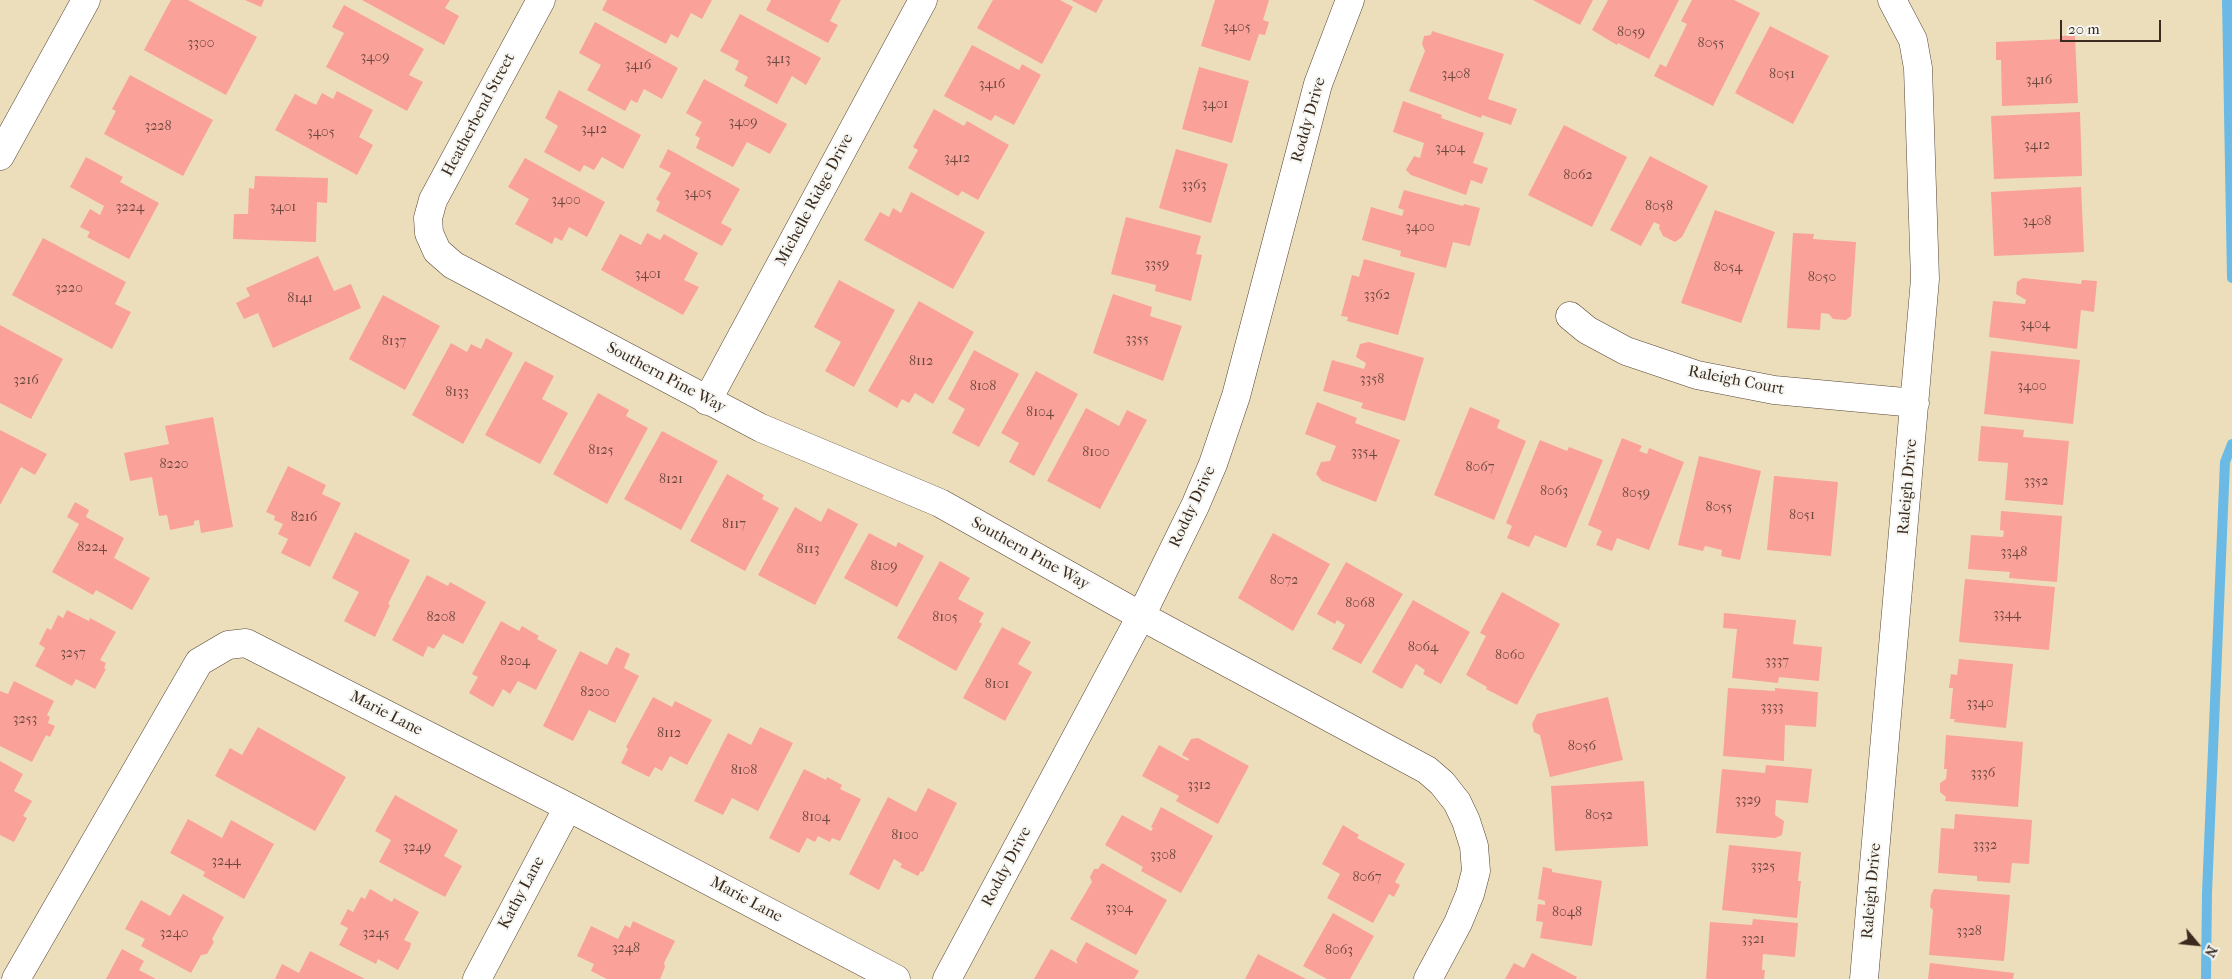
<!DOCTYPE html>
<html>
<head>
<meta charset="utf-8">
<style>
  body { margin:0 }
  #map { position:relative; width:2232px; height:979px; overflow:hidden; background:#eddebb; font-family:"IM FELL French Canon",serif }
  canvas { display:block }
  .north { position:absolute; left:2172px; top:919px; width:50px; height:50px; -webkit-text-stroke:4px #f6f6f2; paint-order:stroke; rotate:118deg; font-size:14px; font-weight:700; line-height:20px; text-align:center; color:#3b2a1e }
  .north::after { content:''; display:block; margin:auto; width:18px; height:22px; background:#3b2a1e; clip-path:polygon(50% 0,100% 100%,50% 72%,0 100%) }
  .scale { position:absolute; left:2060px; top:20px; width:101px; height:22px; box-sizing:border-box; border:2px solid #3b2a1e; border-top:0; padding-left:6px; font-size:15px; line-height:18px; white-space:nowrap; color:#3b2a1e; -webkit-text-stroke:4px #f6f6f2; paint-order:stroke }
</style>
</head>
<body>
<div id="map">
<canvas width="2232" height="979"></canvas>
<div class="north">N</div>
<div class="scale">20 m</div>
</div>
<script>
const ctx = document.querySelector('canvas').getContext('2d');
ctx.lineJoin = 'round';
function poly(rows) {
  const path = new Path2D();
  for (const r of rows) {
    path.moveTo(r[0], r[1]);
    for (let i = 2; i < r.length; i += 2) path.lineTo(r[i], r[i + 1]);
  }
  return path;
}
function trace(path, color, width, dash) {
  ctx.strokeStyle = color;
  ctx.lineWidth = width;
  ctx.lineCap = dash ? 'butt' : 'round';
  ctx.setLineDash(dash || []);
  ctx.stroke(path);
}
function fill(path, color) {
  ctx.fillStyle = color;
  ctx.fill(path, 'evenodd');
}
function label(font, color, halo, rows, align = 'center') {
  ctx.font = font + ' "IM FELL French Canon",serif';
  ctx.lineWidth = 4;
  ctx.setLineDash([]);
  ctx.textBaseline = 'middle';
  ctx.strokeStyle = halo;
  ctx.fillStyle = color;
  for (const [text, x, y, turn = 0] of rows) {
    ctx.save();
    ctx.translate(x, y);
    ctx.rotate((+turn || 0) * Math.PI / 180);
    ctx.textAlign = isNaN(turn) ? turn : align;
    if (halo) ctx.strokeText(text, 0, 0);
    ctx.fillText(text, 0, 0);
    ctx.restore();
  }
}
const stream = poly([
  [2227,0,2232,278],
  [2206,979,2207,893,2225,462,2232,444]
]);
const building = poly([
  [171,0,188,0,257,37,226,95,144,50],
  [245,0,264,0,261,7],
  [362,0,450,0,445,8,459,16,444,45],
  [607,0,712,0,702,19,691,13,678,38,671,34,666,44,602,10],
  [771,0,841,0,830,21,838,25,828,43,766,10],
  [993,0,1060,0,1073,7,1042,64,977,28],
  [1071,0,1103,0,1096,13],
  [1215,0,1269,0,1263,20,1269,22,1265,35,1259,34,1250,61,1201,46],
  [1533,0,1593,0,1580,25],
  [1608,0,1679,0,1649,59,1618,43,1617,45,1592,30],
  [1692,0,1734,0,1760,13,1713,106,1654,76,1660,64,1666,67,1687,24,1681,21],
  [344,5,424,49,409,75,423,82,407,111,326,67,344,33,332,27],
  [740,14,821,58,806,85,792,76,777,104,744,86,748,77,735,70,739,61,720,51],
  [595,22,678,68,662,99,644,89,637,103,631,100,625,111,587,90,601,65,579,53],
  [1770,26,1829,56,1793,124,1735,93],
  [1432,31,1504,54,1488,99,1517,109,1511,125,1482,115,1481,118,1409,91,1425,51,1422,44,1424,36,1431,35],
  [2075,35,2078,103,2002,106,2001,60,1996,60,1996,42,2062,39,2061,36],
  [972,45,1019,70,1022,64,1041,75,1014,125,995,115,991,121,944,96],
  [1199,67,1249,81,1232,143,1182,129],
  [130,75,213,120,183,176,104,134,116,111,112,109],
  [704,79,787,124,770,154,747,142,733,167,696,148,700,138,695,135,702,122,686,113],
  [559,90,641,135,623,169,602,157,594,170,584,165,580,172,544,152,558,126,545,118],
  [337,91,373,110,359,137,373,145,357,175,275,130,295,94,316,105,322,93,333,99],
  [1403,101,1442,115,1441,118,1484,133,1473,163,1488,168,1482,184,1471,180,1466,195,1411,175,1406,170,1414,156,1420,158,1424,143,1393,132],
  [934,109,964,126,967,121,1009,145,978,200,962,191,958,196,908,168,918,150,913,147],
  [2080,112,2082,176,1994,179,1991,116],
  [1564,125,1627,157,1592,227,1528,195],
  [668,149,740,189,721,223,732,229,722,246,656,211,660,202,656,199,671,173,659,167],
  [1176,149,1228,164,1211,223,1159,208],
  [1650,156,1708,186,1682,237,1675,242,1663,236,1659,228,1660,225,1654,222,1641,246,1610,230],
  [86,157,123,177,120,182,159,203,129,259,87,237,90,232,80,227,90,209,100,215,104,206,70,187],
  [525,158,605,202,587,237,569,227,562,241,555,237,552,244,515,224,529,199,508,187],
  [255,176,328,178,327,203,317,202,316,242,233,239,234,214,248,214,249,188,254,189],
  [2081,187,2084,252,1994,256,1991,192],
  [1404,190,1463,206,1464,204,1480,208,1470,246,1453,242,1446,268,1400,256,1401,251,1362,240,1371,207,1402,216,1404,210,1398,208],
  [911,192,985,232,953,289,864,240,880,212,889,217,893,208,901,213],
  [1715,210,1775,232,1741,323,1681,303],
  [1126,217,1201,236,1196,254,1202,255,1191,301,1155,291,1156,285,1111,274],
  [647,233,660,240,664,234,698,253,684,280,699,287,683,315,601,270,620,234,641,245],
  [1793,233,1814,234,1813,239,1856,242,1851,316,1846,320,1833,319,1829,314,1821,313,1820,330,1787,328],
  [43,238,126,282,115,304,131,312,112,349,12,295],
  [318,256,334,291,351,284,361,308,273,348,258,313,244,319,236,303,250,296,246,288],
  [1364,259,1415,273,1398,335,1347,321,1348,317,1341,316,1352,275,1359,277],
  [2023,278,2081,284,2082,280,2097,281,2094,312,2081,310,2077,349,1989,337,1993,301,2025,304,2026,300,2016,294,2017,282],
  [839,280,895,310,854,387,825,371,841,342,814,327],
  [1113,294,1152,307,1150,316,1182,326,1163,381,1093,353],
  [383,295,440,326,405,390,349,359],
  [919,301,974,332,933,404,915,393,909,403,902,399,897,408,868,391],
  [0,325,63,359,31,419,0,403],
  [486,338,513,353,463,444,412,415,451,343,467,352,471,344,481,349],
  [1369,342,1424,358,1405,421,1361,408,1363,403,1323,391,1332,360,1364,369,1366,363,1356,357,1360,344],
  [974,350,1019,374,979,447,952,433,965,409,948,399],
  [1991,351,2080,360,2073,424,1984,414],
  [525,361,554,376,542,399,568,413,540,464,485,435],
  [1036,371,1078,394,1034,476,1009,462,1019,443,1001,433],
  [598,393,629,410,626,416,648,428,607,504,553,474],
  [1317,402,1357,418,1355,423,1400,440,1376,502,1322,481,1316,474,1321,462,1330,461,1336,446,1305,434],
  [1470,407,1500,420,1497,428,1526,441,1494,520,1434,495],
  [1086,408,1119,426,1127,410,1147,420,1100,509,1047,481],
  [213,417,233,527,201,533,199,520,194,521,194,525,170,530,167,515,159,516,152,477,130,481,124,453,169,444,165,426],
  [1981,426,2024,430,2023,437,2069,441,2063,505,2005,500,2008,463,1978,461],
  [0,430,47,454,35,475,21,467,0,505],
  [662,431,718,461,681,530,624,499],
  [1622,438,1642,446,1639,451,1647,454,1649,448,1684,462,1649,550,1617,538,1612,551,1596,545,1602,531,1588,525],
  [1540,440,1567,451,1569,447,1603,460,1566,548,1535,535,1529,547,1507,538,1512,526,1506,523],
  [1699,456,1761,471,1740,560,1721,556,1722,550,1705,546,1703,551,1678,545],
  [288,466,326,485,322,494,341,503,310,567,281,553,288,539,278,534,283,524,274,520,275,516,266,512],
  [727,474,764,495,762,499,779,508,745,571,690,541],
  [1774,476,1838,482,1831,556,1767,550],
  [75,502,89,510,86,517,124,538,114,558,150,578,132,610,96,590,93,595,52,572,79,524,67,517],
  [795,507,821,522,828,508,858,524,815,605,758,575],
  [2001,511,2062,516,2057,582,2009,578,2010,572,1968,569,1971,535,2003,537,2004,531,2000,530],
  [355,532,410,560,388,604,390,605,375,637,344,621,359,592,332,578],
  [869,533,896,547,898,542,924,556,897,607,844,578],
  [1273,533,1330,564,1293,631,1238,598],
  [940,561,970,578,958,599,984,613,979,622,982,624,956,671,897,638],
  [1346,562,1403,594,1361,664,1332,649,1345,625,1337,620,1335,624,1317,614],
  [427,575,448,586,450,582,486,602,463,644,443,634,434,649,428,646,423,657,392,640],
  [1965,579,2055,587,2049,650,1959,642],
  [1502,592,1560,624,1517,705,1486,689,1487,687,1466,675,1486,636,1480,633],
  [1413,600,1470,632,1441,684,1423,674,1425,670,1416,664,1402,689,1372,672],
  [67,610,89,621,90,618,116,632,100,660,106,663,104,668,106,669,95,689,76,679,72,686,35,666,45,648,39,644,47,628,51,630,58,615,63,618],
  [1724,613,1796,620,1793,644,1822,647,1819,681,1779,677,1778,683,1732,678,1737,629,1723,628],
  [501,621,519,631,522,626,539,636,537,639,557,650,536,690,518,681,510,694,503,689,493,707,469,693,478,677,472,674],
  [1002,627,1031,642,1018,664,1032,672,1005,721,963,698],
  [616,647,630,654,624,668,639,676,615,723,589,710,573,741,543,726,580,651,607,665],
  [1959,659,2013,664,2006,728,1954,722,1955,719,1950,719,1953,688,1949,688,1951,674,1957,675],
  [14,681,54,701,47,715,50,717,48,723,55,726,50,737,46,735,32,762,0,746,0,691,8,694],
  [1728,688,1775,691,1775,688,1818,692,1816,727,1785,725,1784,761,1723,756],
  [653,697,672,707,675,701,712,720,687,765,670,756,662,771,655,767,649,777,621,763,628,749,626,747],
  [1608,697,1623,760,1550,777,1540,735,1534,732,1532,724,1537,714],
  [258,727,346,777,315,831,215,776,230,748,242,755],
  [760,727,793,743,758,811,732,798,723,815,694,801,728,733,751,745],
  [1946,735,2023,742,2018,807,1945,801,1946,797,1940,792,1940,783,1946,779,1947,769,1944,769],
  [1198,738,1249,766,1218,824,1176,801,1179,796,1142,776,1159,745,1188,761,1189,759,1182,755,1191,739],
  [0,761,23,774,14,791,32,801,23,816,27,818,14,842,0,835],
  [1766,765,1812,769,1808,803,1776,800,1775,815,1784,821,1782,835,1775,838,1716,833,1722,769,1765,773],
  [804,769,826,780,827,777,842,785,840,789,861,799,840,841,832,838,830,842,818,836,815,842,807,838,799,853,769,838],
  [1644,781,1648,846,1555,851,1551,786],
  [928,788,957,803,923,872,921,871,918,876,900,867,902,864,894,859,879,890,849,874,888,797,916,812],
  [395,795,458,830,444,856,462,866,445,897,379,862,391,840,375,831],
  [1161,807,1213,836,1181,893,1141,871,1143,867,1105,845,1122,815,1151,831,1153,828,1151,827],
  [1955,814,2032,820,2029,864,2012,863,2010,883,1977,881,1977,876,1938,873,1941,828,1954,829],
  [188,819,222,838,231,820,274,844,244,899,203,876,205,872,170,853],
  [1343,825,1359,835,1357,838,1405,864,1395,882,1400,885,1394,897,1389,894,1373,923,1327,898,1340,874,1322,864],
  [1729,845,1801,852,1798,881,1801,881,1797,918,1722,910],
  [1102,863,1167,900,1136,955,1070,919,1092,882,1090,877,1094,869,1098,869],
  [1543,867,1552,869,1552,872,1602,881,1592,946,1540,938,1543,922,1536,921,1538,904,1545,905,1545,901,1538,899],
  [370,889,392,902,394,898,419,912,404,940,411,943,410,948,398,970,378,959,376,964,339,945,348,928,340,924,348,909,353,912,361,897,365,899],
  [1934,889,2010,895,2004,961,1929,955,1933,910,1930,907,1931,895],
  [183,894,224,917,212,939,214,942,207,954,201,955,191,973,141,946,145,939,125,929,141,900,170,916],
  [1333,913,1374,936,1350,979,1327,979,1303,966],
  [1753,919,1798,923,1795,957,1763,954,1762,970,1765,970,1764,979,1706,979,1710,922,1752,925],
  [633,921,675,941,664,963,665,967,660,979,607,979,591,971,594,964,577,956,591,926,618,939,625,925,630,928],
  [1086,942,1139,971,1134,979,1034,979,1051,949,1078,964,1076,960],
  [122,949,144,961,139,970,156,979,106,979],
  [310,951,365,979,275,979,282,964,299,973],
  [1532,953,1577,977,1576,979,1505,979,1514,963,1524,968],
  [1258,954,1306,979,1245,979],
  [1930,963,2014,973,2013,979,1928,979]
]);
const street = poly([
  [541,0,433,200,428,218,429,233,437,251,453,265,761,428,940,503,1141,616,1427,770,1442,783,1457,802,1466,821,1474,846,1476,871,1470,894,1458,923,1428,979],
  [0,156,86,0],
  [1570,316,1587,330,1626,351,1697,375,1774,390,1915,403],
  [707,401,923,0],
  [16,979,199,662,228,645,246,643,568,807,896,979],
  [477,979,568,807],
  [947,979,1141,616,1195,506,1213,464,1236,396,1318,84,1350,0],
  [1864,979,1925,279,1918,68,1913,40,1892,0]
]);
const numberNames = [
  ["3405",1237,28],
  ["8059",1631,33],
  ["3300",201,44],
  ["8055",1711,44],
  ["3409",375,58],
  ["3413",778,60],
  ["3416",638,66],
  ["3408",1456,75],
  ["8051",1782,75],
  ["3416",2039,81],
  ["3416",992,85],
  ["3401",1215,105],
  ["3409",743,123],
  ["3228",158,127],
  ["3412",594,130],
  ["3405",321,133],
  ["3412",2037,146],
  ["3404",1450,149],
  ["3412",957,159],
  ["8062",1578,176],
  ["3363",1194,186],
  ["3405",698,194],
  ["3400",566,201],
  ["8058",1659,207],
  ["3224",130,208],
  ["3401",283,208],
  ["3408",2037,222],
  ["3400",1420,228],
  ["3359",1157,265],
  ["8054",1728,268],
  ["3401",648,275],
  ["8050",1822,278],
  ["3220",69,289],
  ["3362",1377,296],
  ["8141",300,299],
  ["3404",2035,325],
  ["3355",1137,340],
  ["8137",394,342],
  ["8112",921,362],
  ["3358",1372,380],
  ["3216",26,381],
  ["8108",983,387],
  ["3400",2032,387],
  ["8133",457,393],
  ["8104",1040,413],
  ["8125",601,451],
  ["8100",1096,453],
  ["3354",1364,453],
  ["8220",174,465],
  ["8067",1480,468],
  ["8121",671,480],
  ["3352",2036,482],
  ["8063",1554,492],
  ["8059",1636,494],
  ["8055",1719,508],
  ["8051",1802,516],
  ["8216",304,518],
  ["8117",734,525],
  ["8224",92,548],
  ["8113",808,550],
  ["3348",2014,553],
  ["8109",884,567],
  ["8072",1284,581],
  ["8068",1360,604],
  ["3344",2007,615],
  ["8208",441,618],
  ["8105",945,618],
  ["8064",1423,648],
  ["3257",73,654],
  ["8060",1510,656],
  ["8204",515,662],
  ["3337",1777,662],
  ["8101",997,685],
  ["8200",595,693],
  ["3340",1980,704],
  ["3333",1772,708],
  ["3253",25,720],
  ["8112",669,734],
  ["8056",1582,747],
  ["8108",744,771],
  ["3336",1983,774],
  ["3312",1199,786],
  ["3329",1748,801],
  ["8052",1599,816],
  ["8104",816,818],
  ["8100",905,836],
  ["3332",1985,846],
  ["3249",417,848],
  ["3308",1163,856],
  ["3244",226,862],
  ["3325",1763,867],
  ["8067",1367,878],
  ["3304",1119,909],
  ["8048",1567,913],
  ["3328",1969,932],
  ["3240",174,934],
  ["3245",376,934],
  ["3321",1753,940],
  ["3248",626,949],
  ["8063",1339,951]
];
const streetNames = [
  ["Heatherbend Street",479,115,-62],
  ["Roddy Drive",1309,120,-74],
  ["Michelle Ridge Drive",815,200,-62],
  ["Southern Pine Way",666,378,28],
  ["Raleigh Court",1736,381,11],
  ["Raleigh Drive",1908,487,-85],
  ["Roddy Drive",1193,507,-65],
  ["Southern Pine Way",1030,554,29],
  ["Marie Lane",386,714,27],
  ["Roddy Drive",1007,867,-62],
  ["Raleigh Drive",1872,891,-85],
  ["Kathy Lane",522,893,-62],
  ["Marie Lane",746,900,28]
];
trace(stream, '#6abae5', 10);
fill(building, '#faa19a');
trace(street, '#564536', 29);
trace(street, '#fff', 28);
label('14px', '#6b483d', null, numberNames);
label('16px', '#3b2a1e', '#f6f6f2', streetNames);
</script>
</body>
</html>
